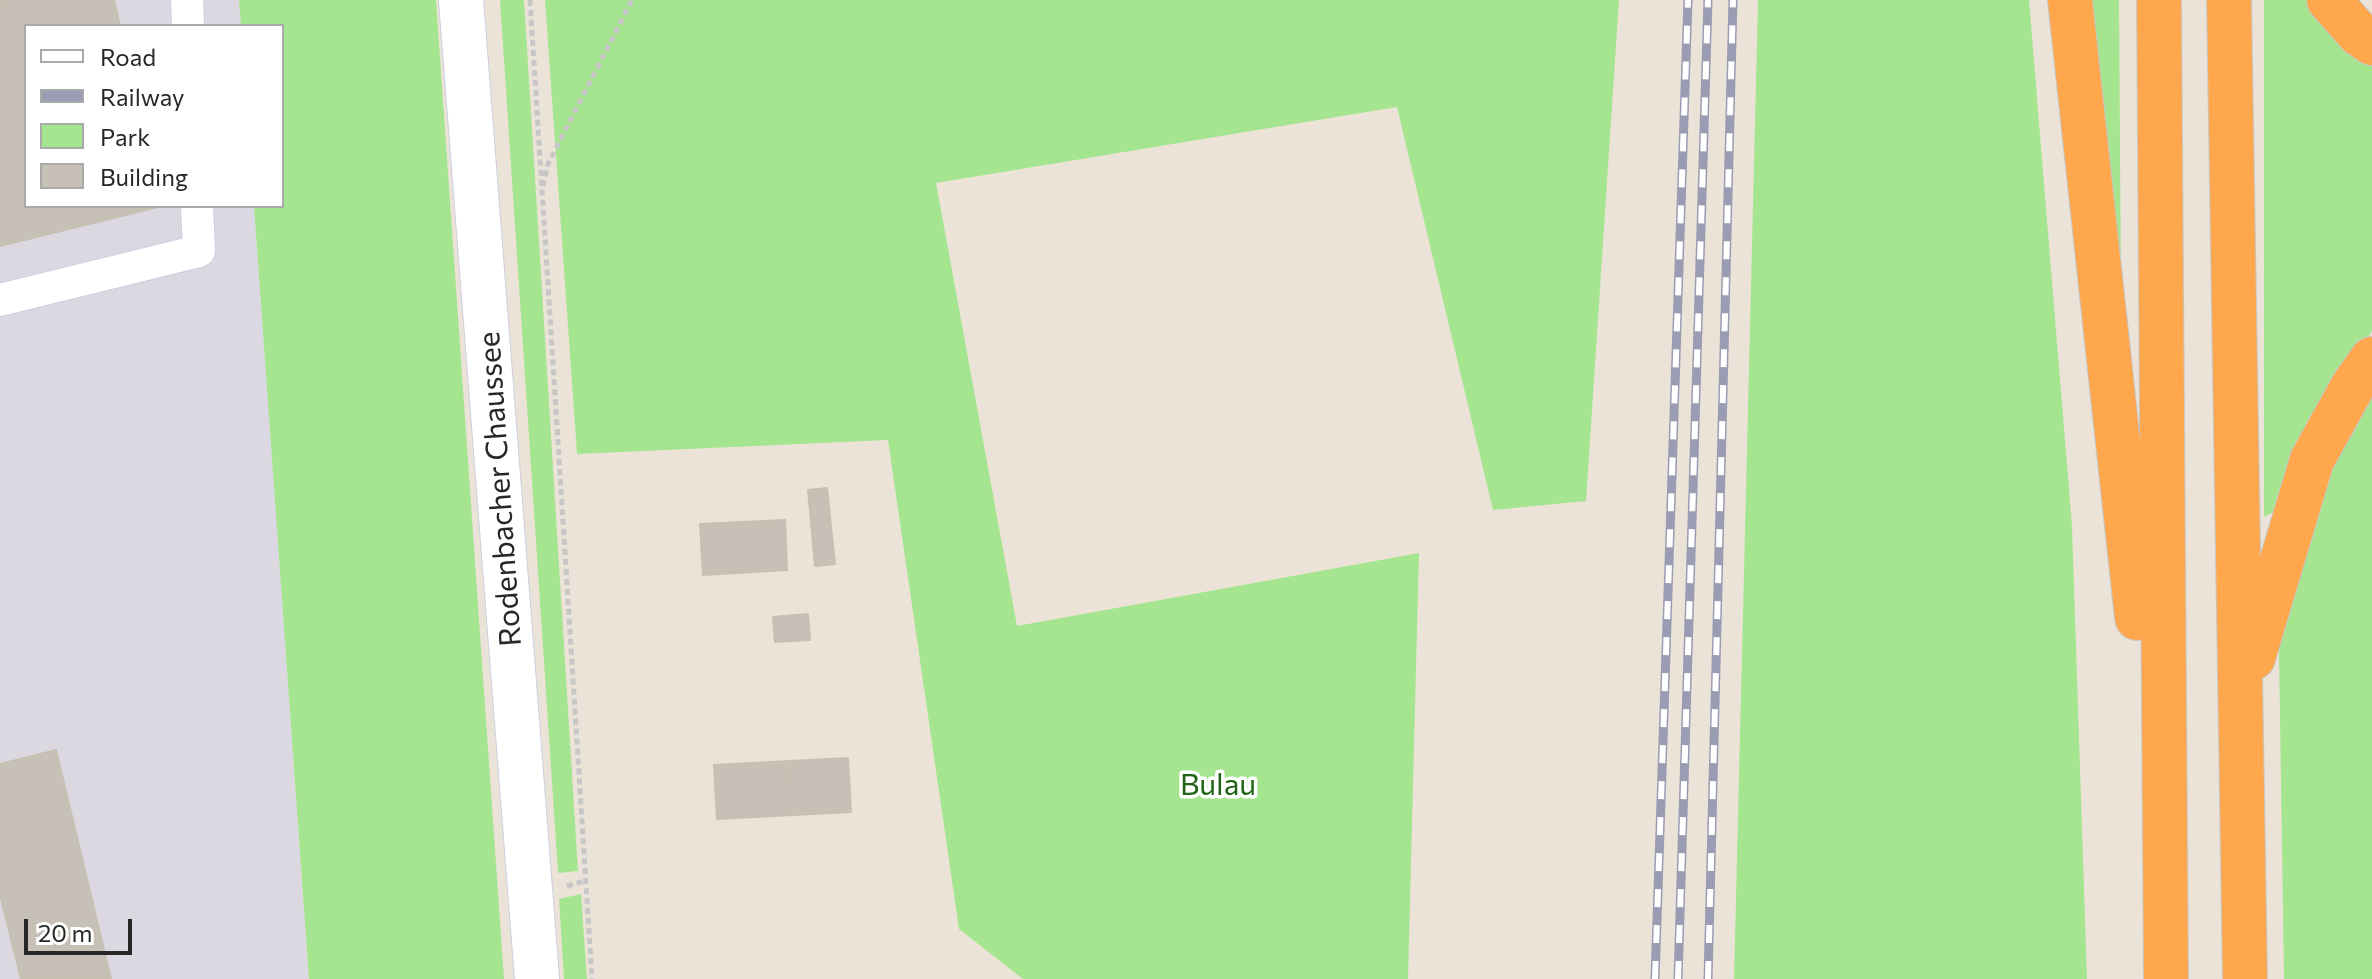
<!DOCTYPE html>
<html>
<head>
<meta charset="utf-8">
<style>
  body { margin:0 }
  #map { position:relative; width:2372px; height:979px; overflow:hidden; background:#ebe3d7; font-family:Commissioner,sans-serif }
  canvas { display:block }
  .legend { position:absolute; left:24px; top:24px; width:260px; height:184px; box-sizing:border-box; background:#fff; border:2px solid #a9a9a9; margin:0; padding:10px 14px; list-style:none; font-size:24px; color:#272727 }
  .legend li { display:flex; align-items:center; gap:16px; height:40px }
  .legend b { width:40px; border:2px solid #a9a9a9 }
  .scale { position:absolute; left:24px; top:919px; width:108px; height:36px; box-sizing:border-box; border:4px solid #272727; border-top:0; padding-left:10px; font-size:24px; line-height:28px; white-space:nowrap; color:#272727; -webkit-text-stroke:6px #fff; paint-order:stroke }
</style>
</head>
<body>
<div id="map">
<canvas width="2372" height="979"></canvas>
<ul class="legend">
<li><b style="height:10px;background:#fff"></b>Road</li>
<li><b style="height:10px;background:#9a9cb3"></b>Railway</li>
<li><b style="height:22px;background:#a6e58f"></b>Park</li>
<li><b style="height:22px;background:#c6c0b7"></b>Building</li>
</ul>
<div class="scale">20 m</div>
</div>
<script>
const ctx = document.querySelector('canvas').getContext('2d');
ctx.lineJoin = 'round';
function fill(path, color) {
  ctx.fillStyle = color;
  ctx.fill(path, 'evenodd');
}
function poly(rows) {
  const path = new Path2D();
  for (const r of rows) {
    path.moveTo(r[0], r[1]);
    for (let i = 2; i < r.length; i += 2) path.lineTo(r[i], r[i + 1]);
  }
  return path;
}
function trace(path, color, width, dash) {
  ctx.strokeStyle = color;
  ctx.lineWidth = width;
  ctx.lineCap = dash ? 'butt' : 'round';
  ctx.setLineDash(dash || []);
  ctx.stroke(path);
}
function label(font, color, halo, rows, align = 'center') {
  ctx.font = font + ' Commissioner,sans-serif';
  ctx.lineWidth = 7;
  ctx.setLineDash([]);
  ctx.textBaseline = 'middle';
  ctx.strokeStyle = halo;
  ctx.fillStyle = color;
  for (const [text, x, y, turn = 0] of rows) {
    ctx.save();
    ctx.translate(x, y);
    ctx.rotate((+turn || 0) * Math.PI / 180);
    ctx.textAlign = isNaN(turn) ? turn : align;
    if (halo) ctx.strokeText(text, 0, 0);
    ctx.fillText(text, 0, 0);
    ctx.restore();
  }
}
const industrial = poly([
  [0,0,239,0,241,26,26,26,26,206,254,206,309,979,0,979]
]);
const green = poly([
  [239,0,436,0,504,979,309,979,254,206,282,206,282,26,241,26],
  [500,0,524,0,578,871,558,873],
  [545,0,1619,0,1586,501,1493,510,1397,107,936,183,1017,626,1419,553,1408,979,1023,979,959,929,888,440,577,454],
  [1758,0,2029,0,2072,526,2087,979,1734,979],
  [2089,0,2119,0,2121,290],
  [2264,0,2308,0,2372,62,2372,331,2338,380,2280,509,2264,517],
  [2372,389,2372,979,2284,979,2279,652,2288,577,2311,508],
  [581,894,587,979,564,979,559,899]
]);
const building = poly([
  [0,0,114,0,120,26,26,26,26,206,162,206,0,246,0,0],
  [827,488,835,564,815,566,808,490,827,488],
  [785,520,787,570,703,575,700,524,785,520],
  [808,614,810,640,775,642,773,617,808,614],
  [56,750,111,979,21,979,0,895,0,764,56,750],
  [848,758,851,812,793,815,790,761,848,758],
  [790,761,793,815,717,819,714,765,790,761]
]);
const path = poly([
  [530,0,592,979],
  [543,186,548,164,632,0],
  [567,886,585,881]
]);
const street = poly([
  [187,0,188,26],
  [0,300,199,251,197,206]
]);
const secondary = poly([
  [461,0,537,979]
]);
const highway = poly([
  [2070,0,2137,618],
  [2159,0,2166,979],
  [2229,0,2245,979],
  [2329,0,2359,34,2372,43],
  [2253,658,2312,460,2353,386,2372,359]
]);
const rail = poly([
  [1655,979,1688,0],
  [1678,979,1708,0],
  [1708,979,1733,0]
]);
const streetNames = [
  ["Rodenbacher Chaussee",500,489,-94]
];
const parkNames = [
  ["Bulau",1218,785]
];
fill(industrial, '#dcd8e2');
fill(green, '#a6e58f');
fill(building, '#c6c0b7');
trace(building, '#c6c0b1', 2);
trace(street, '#cccfe1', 34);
trace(secondary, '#cccfe1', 46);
trace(highway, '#c7c7c7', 46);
trace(path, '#c7c7c7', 5, [6, 4]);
trace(street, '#fff', 32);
trace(secondary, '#fff', 44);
trace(highway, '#ffa74d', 44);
trace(rail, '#9a9cb3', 9);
trace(rail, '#fff', 6, [18]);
label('30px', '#272727', '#fff', streetNames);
label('30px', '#206515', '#fff', parkNames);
</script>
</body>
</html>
